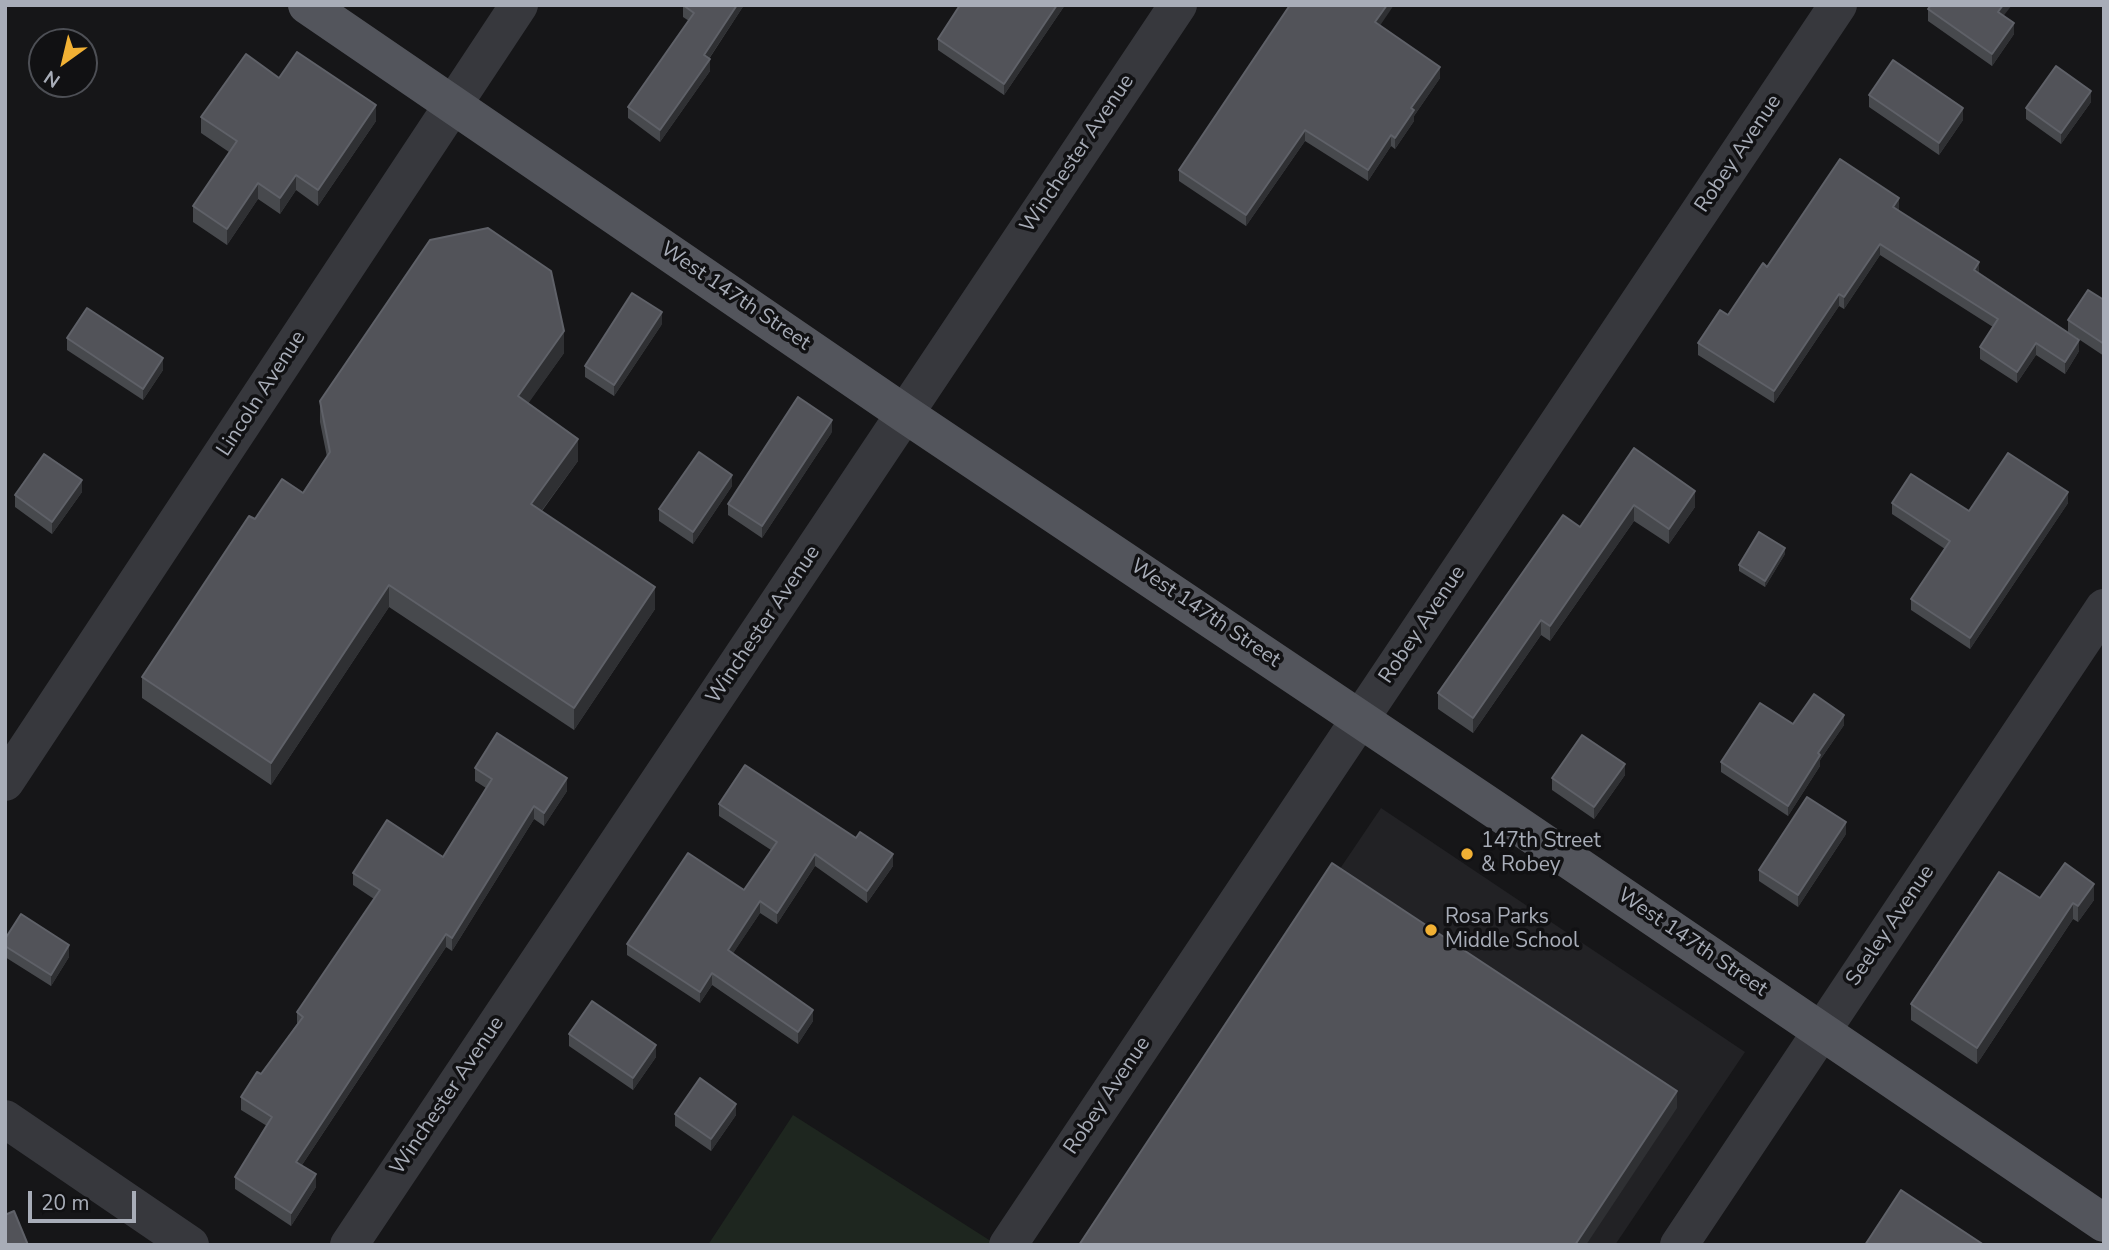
<!DOCTYPE html>
<html>
<head>
<meta charset="utf-8">
<style>
  body { margin:0 }
  #map { position:relative; width:2109px; height:1250px; overflow:hidden; background:#161618; font-family:"Nunito Sans",sans-serif }
  canvas { display:block }
  .frame { position:absolute; inset:0; border:7px solid #a8adb8; pointer-events:none }
  .north { position:absolute; left:28px; top:28px; width:70px; height:70px; box-sizing:border-box; background:#111113; border:2px solid #4d4f55; border-radius:50%; rotate:214deg; font-size:19px; font-weight:700; line-height:28px; text-align:center; color:#a8adb8 }
  .north::after { content:''; display:block; margin:auto; width:24px; height:32px; background:#f2b134; clip-path:polygon(50% 0,100% 100%,50% 72%,0 100%) }
  .scale { position:absolute; left:28px; top:1191px; width:108px; height:32px; box-sizing:border-box; border:4px solid #a8adb8; border-top:0; padding-left:9px; font-size:21px; line-height:24px; white-space:nowrap; color:#a8adb8; -webkit-text-stroke:5px #111113; paint-order:stroke }
</style>
</head>
<body>
<div id="map">
<canvas width="2109" height="1250"></canvas>
<div class="frame"></div>
<div class="north">N</div>
<div class="scale">20 m</div>
</div>
<script>
const ctx = document.querySelector('canvas').getContext('2d');
ctx.lineJoin = 'round';
function fill(path, color) {
  ctx.fillStyle = color;
  ctx.fill(path, 'evenodd');
}
function poly(rows) {
  const path = new Path2D();
  for (const r of rows) {
    path.moveTo(r[0], r[1]);
    for (let i = 2; i < r.length; i += 2) path.lineTo(r[i], r[i + 1]);
  }
  return path;
}
function trace(path, color, width, dash) {
  ctx.strokeStyle = color;
  ctx.lineWidth = width;
  ctx.lineCap = dash ? 'butt' : 'round';
  ctx.setLineDash(dash || []);
  ctx.stroke(path);
}
function label(font, color, halo, rows, align = 'center') {
  ctx.font = font + ' "Nunito Sans",sans-serif';
  ctx.lineWidth = 7;
  ctx.setLineDash([]);
  ctx.textBaseline = 'middle';
  ctx.strokeStyle = halo;
  ctx.fillStyle = color;
  for (const [text, x, y, turn = 0] of rows) {
    ctx.save();
    ctx.translate(x, y);
    ctx.rotate((+turn || 0) * Math.PI / 180);
    ctx.textAlign = isNaN(turn) ? turn : align;
    if (halo) ctx.strokeText(text, 0, 0);
    ctx.fillText(text, 0, 0);
    ctx.restore();
  }
}
const built = poly([
  [1381,808,1745,1052,1615,1245,1086,1245]
]);
const green = poly([
  [793,1115,997,1245,708,1245]
]);
const minor = poly([
  [5,782,519,5],
  [5,1119,190,1245],
  [349,1245,1178,5],
  [1008,1245,1838,5],
  [1679,1245,2104,608]
]);
const major = poly([
  [307,5,905,414,1497,811,2104,1223]
]);
const wall = poly([
  [683,5,744,5,709,59,710,71,660,142,628,118,628,107,689,21,683,17],
  [960,5,1065,5,1004,95,938,50,938,39],
  [1928,9,2004,16,2014,34,1992,66,1928,21],
  [1380,26,1440,78,1414,116,1414,121,1395,149,1391,146,1368,181,1305,141,1246,226,1179,181,1179,170],
  [279,78,376,121,318,206,296,190,280,214,258,199,227,245,193,222,193,206,229,152,201,133,201,117],
  [1869,95,1963,120,1939,155,1869,107],
  [2091,102,2061,144,2026,119,2026,108],
  [1899,210,1898,211,1979,274,2079,351,2065,374,2036,355,2017,383,1980,359,1980,347,1993,327,1880,255,1844,309,1839,306,1774,403,1698,355,1698,343,1728,315,1767,267],
  [2104,300,2104,356,2068,332,2068,320],
  [662,324,614,396,585,377,585,366],
  [67,338,163,370,143,400,67,350],
  [564,353,528,403,578,461,542,511,655,609,574,730,389,607,271,785,142,698,142,677,255,519,303,493,327,457,320,422,320,401],
  [832,432,762,538,728,515,728,504],
  [1634,448,1695,507,1669,544,1634,521,1550,641,1541,635,1473,733,1438,709,1438,693,1580,527],
  [732,486,693,544,659,521,659,509],
  [82,492,52,534,15,507,15,495],
  [1892,503,1969,511,2068,503,1970,649,1911,610,1911,599,1945,549,1892,514],
  [1785,554,1765,587,1739,571,1739,565],
  [1793,724,1844,725,1820,760,1820,766,1788,816,1721,772,1721,762],
  [2104,738,2104,754,2102,753,2102,741],
  [475,768,567,791,544,826,534,819,452,951,446,947,302,1165,316,1187,291,1226,235,1189,235,1177,267,1126,241,1110,241,1097,261,1074,297,1024,297,1012,374,899,353,885,353,873,443,857,486,788,475,781],
  [1625,775,1594,819,1552,790,1552,778],
  [719,804,893,866,867,903,815,866,777,924,760,913,733,953,813,1021,798,1044,712,985,700,1003,627,955,627,944,744,890,771,850,719,816],
  [1846,834,1798,907,1759,881,1759,870],
  [2040,898,2094,900,2078,922,2073,919,1977,1064,1911,1020,1911,1004],
  [5,939,69,957,51,986,5,957],
  [569,1034,656,1057,633,1090,569,1046],
  [675,1114,736,1115,711,1151,675,1126]
]);
const shadedWall = poly([
  [737,5,744,5,704,66,704,55],
  [1057,5,1065,5,1004,95,1004,84],
  [1387,5,1394,5,1375,33,1375,22],
  [2003,5,2012,5,1998,23,1998,12],
  [2014,23,2014,34,1992,66,1992,54],
  [710,59,710,71,660,142,660,130],
  [1440,67,1440,78,1414,116,1414,121,1395,149,1395,138,1411,108],
  [2091,91,2091,102,2061,144,2061,133],
  [376,105,376,121,318,206,318,190],
  [1963,108,1963,120,1939,155,1939,143],
  [1305,130,1305,141,1246,226,1246,215],
  [1391,135,1391,146,1368,181,1368,170],
  [296,175,296,190,280,214,280,198],
  [258,183,258,199,227,245,227,229],
  [1899,198,1899,210,1893,219,1893,207],
  [1880,244,1880,255,1844,309,1844,297],
  [1979,262,1979,274,1974,270],
  [1839,294,1839,306,1774,403,1774,391],
  [662,312,662,324,614,396,614,385],
  [564,331,564,353,518,418,518,396],
  [2079,340,2079,351,2065,374,2065,362],
  [2036,343,2036,355,2017,383,2017,372],
  [163,358,163,370,143,400,143,389],
  [832,420,832,432,762,538,762,526],
  [578,439,578,461,531,525,531,504],
  [732,475,732,486,693,544,693,532],
  [82,480,82,492,52,534,52,522],
  [1695,491,1695,507,1669,544,1669,529],
  [2068,492,2068,503,1970,649,1970,638],
  [1634,505,1634,521,1550,641,1550,626],
  [1785,548,1785,554,1765,587,1765,581],
  [389,585,389,607,271,785,271,763],
  [655,587,655,609,574,730,574,708],
  [1541,620,1541,635,1473,733,1473,718],
  [1844,715,1844,725,1820,760,1820,766,1788,816,1788,806,1818,753],
  [1625,764,1625,775,1594,819,1594,807],
  [567,778,567,791,544,826,544,813],
  [534,806,534,819,452,951,452,938],
  [1846,822,1846,834,1798,907,1798,895],
  [815,854,815,866,777,924,777,913],
  [893,854,893,866,867,903,867,891],
  [2094,884,2094,900,2078,922,2078,906],
  [760,901,760,913,728,961,728,950],
  [2073,903,2073,919,1977,1064,1977,1048],
  [446,934,446,947,296,1174,296,1162],
  [69,945,69,957,51,986,51,975],
  [712,973,712,985,700,1003,700,992],
  [813,1010,813,1021,798,1044,798,1032],
  [656,1045,656,1057,633,1090,633,1078],
  [1677,1091,1677,1108,1586,1245,1575,1245],
  [736,1104,736,1115,711,1151,711,1139],
  [316,1174,316,1187,291,1226,291,1213]
]);
const building = poly([
  [683,5,737,5,704,55,710,59,660,130,628,107,694,13,683,5],
  [960,5,1057,5,1004,84,938,39,960,5],
  [1290,5,1387,5,1375,22,1440,67,1411,108,1414,110,1395,138,1391,135,1368,170,1305,130,1246,215,1179,170,1290,5],
  [1931,5,2003,5,1998,12,2014,23,1992,54,1928,9,1931,5],
  [297,52,376,105,318,190,296,175,280,198,258,183,227,229,193,206,237,141,201,117,246,54,279,78,297,52],
  [1893,60,1963,108,1939,143,1869,95,1893,60],
  [2056,66,2091,91,2061,133,2026,108,2056,66],
  [1840,159,1899,198,1893,207,1979,262,1974,270,2079,340,2065,362,2036,343,2017,372,1980,347,1998,319,1880,244,1844,297,1839,294,1774,391,1698,343,1720,310,1728,315,1763,263,1767,267,1840,159],
  [488,228,551,271,564,331,518,396,578,439,531,504,655,587,574,708,389,585,271,763,142,677,249,516,255,519,282,479,303,493,330,452,320,401,430,240,488,228],
  [2088,290,2104,300,2104,344,2068,320,2088,290],
  [632,293,662,312,614,385,585,366,632,293],
  [87,308,163,358,143,389,67,338,87,308],
  [798,397,832,420,762,526,728,504,798,397],
  [1634,448,1695,491,1669,529,1634,505,1550,626,1541,620,1473,718,1438,693,1563,515,1580,527,1634,448],
  [699,452,732,475,693,532,659,509,699,452],
  [2008,453,2068,492,1970,638,1911,599,1950,541,1892,503,1911,474,1969,511,2008,453],
  [44,454,82,480,52,522,15,495,44,454],
  [1759,532,1785,548,1765,581,1739,565,1759,532],
  [1814,694,1844,715,1818,753,1820,755,1788,806,1721,762,1760,703,1793,724,1814,694],
  [497,733,567,778,544,813,534,806,452,938,446,934,296,1162,316,1174,291,1213,235,1177,272,1117,241,1097,257,1072,261,1074,303,1017,297,1012,380,890,353,873,387,820,443,857,492,779,475,768,497,733],
  [1582,735,1625,764,1594,807,1552,778,1582,735],
  [745,765,856,838,860,832,893,854,867,891,815,854,777,913,760,901,728,950,813,1010,798,1032,712,973,700,992,627,944,688,853,744,890,777,842,719,804,745,765],
  [1807,797,1846,822,1798,895,1759,870,1807,797],
  [1332,863,1677,1091,1575,1245,1079,1245,1332,863],
  [2065,863,2094,884,2078,906,2073,903,1977,1048,1911,1004,1999,872,2040,898,2065,863],
  [21,914,69,945,51,975,5,946,5,939,21,914],
  [592,1001,656,1045,633,1078,569,1034,592,1001],
  [700,1078,736,1104,711,1139,675,1114,700,1078],
  [1901,1190,1984,1245,1865,1245,1901,1190],
  [14,1211,28,1245,5,1245,5,1215,14,1211]
]);
const markers = [
  [1467,854,7,"#f2b134"],
  [1431,930,7,"#f2b134"]
];
const streetNames = [
  ["Winchester Avenue",1078,154,-56],
  ["Robey Avenue",1739,154,-56],
  ["West 147th Street",735,297,34],
  ["Lincoln Avenue",262,394,-57],
  ["West 147th Street",1205,614,34],
  ["Winchester Avenue",764,625,-56],
  ["Robey Avenue",1423,625,-56],
  ["Seeley Avenue",1891,926,-56],
  ["West 147th Street",1692,943,34],
  ["Winchester Avenue",448,1096,-56],
  ["Robey Avenue",1108,1096,-56]
];
const poiNames = [
  ["147th Street",1481,842],
  ["& Robey",1481,866],
  ["Rosa Parks",1445,918],
  ["Middle School",1445,942]
];
fill(built, '#222225');
fill(green, '#1e261f');
trace(minor, '#37383d', 38);
trace(major, '#53555c', 38);
fill(wall, '#47494d');
fill(shadedWall, '#2f3033');
fill(building, '#525359');
trace(building, '#5f6168', 2);
for (const [x, y, r, color] of markers) {
  const dot = new Path2D();
  dot.arc(x, y, r, 0, 2 * Math.PI);
  ctx.fillStyle = color;
  ctx.fill(dot);
  trace(dot, '#111113', 2.5);
}
label('21px', '#a8adb8', '#111113', streetNames);
label('21px', '#a8adb8', '#111113', poiNames, 'left');
</script>
</body>
</html>
